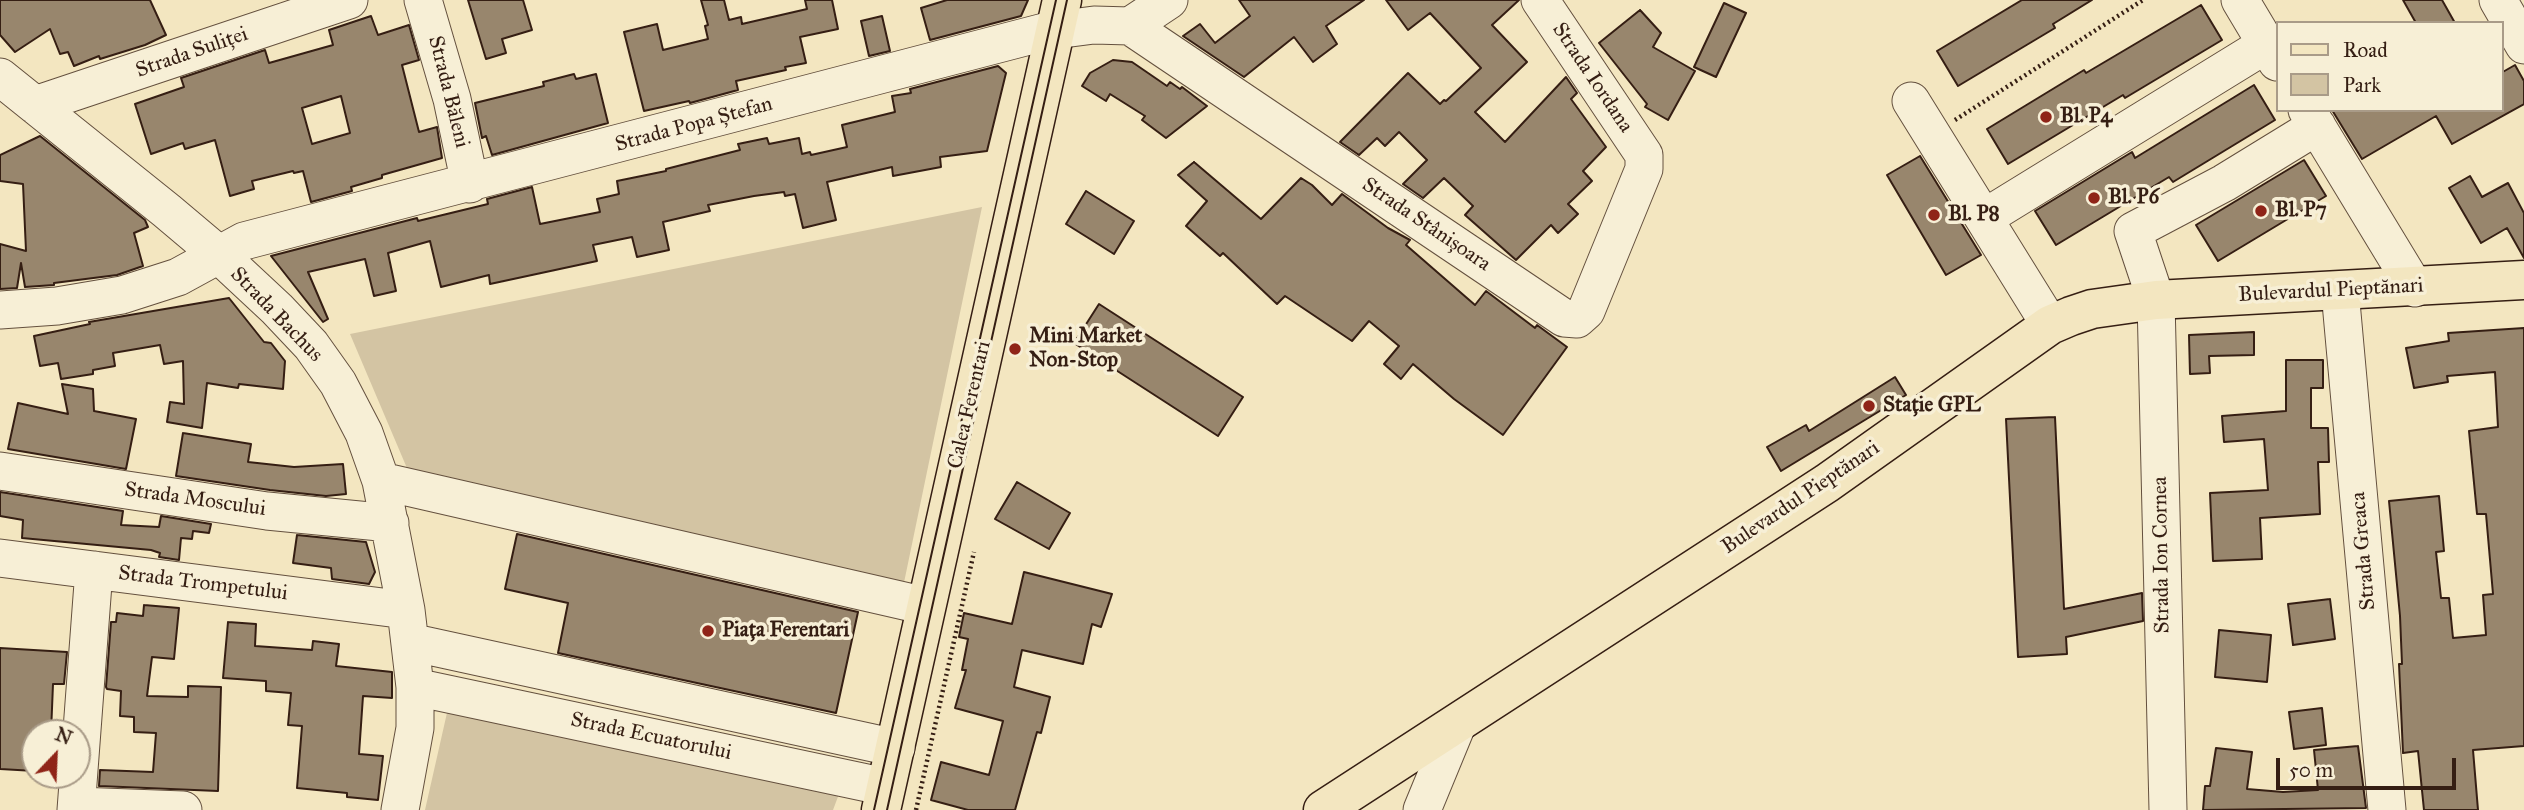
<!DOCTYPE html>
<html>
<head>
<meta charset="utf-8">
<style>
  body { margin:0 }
  #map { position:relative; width:2524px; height:810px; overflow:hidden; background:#f3e6c0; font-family:"IM FELL Great Primer",serif }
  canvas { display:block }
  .legend { position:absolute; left:2276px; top:21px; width:228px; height:91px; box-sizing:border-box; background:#f7efd6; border:2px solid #a99b88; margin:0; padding:9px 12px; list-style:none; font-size:21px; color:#351e13 }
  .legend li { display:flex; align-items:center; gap:14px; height:35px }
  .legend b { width:35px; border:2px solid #a99b88 }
  .north { position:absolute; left:21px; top:719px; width:70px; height:70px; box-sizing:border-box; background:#f7efd6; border:2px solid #a99b88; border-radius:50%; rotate:23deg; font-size:19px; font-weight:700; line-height:28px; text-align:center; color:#351e13 }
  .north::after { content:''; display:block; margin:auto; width:24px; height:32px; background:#8f2418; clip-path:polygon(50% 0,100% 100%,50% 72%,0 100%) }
  .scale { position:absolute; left:2276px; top:758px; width:180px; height:32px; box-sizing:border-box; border:4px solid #351e13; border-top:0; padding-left:9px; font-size:21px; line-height:24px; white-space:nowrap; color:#351e13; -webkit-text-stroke:5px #f7efd6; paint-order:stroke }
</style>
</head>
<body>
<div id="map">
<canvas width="2524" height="810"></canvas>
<ul class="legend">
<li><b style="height:9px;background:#f3e6c0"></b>Road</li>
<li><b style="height:19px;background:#d3c4a3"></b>Park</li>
</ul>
<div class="north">N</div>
<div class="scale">50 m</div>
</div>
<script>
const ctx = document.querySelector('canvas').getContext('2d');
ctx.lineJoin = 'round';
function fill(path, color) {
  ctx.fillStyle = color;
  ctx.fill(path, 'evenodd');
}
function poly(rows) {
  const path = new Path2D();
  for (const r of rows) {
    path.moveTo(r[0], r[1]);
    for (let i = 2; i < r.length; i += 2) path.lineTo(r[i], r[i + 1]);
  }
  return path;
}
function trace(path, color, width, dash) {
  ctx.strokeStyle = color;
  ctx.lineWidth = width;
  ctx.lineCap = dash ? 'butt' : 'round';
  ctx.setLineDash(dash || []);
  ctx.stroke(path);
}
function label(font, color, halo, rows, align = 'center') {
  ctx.font = font + ' "IM FELL Great Primer",serif';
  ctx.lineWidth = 7;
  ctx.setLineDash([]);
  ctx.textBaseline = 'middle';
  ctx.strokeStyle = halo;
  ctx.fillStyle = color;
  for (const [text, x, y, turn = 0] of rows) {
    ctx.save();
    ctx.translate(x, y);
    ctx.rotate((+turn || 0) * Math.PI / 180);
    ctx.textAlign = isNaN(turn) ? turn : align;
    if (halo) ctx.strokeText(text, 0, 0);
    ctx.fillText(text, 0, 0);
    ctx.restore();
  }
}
const green = poly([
  [982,207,901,597,415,487,350,334],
  [449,704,842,786,833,810,425,810]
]);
const building = poly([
  [0,0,150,0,166,35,145,45,100,59,99,56,74,66,68,52,60,54,50,29,15,52,0,35,0,0],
  [468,0,523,0,532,30,502,39,506,53,486,59,468,0],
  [701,0,724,0,729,20,741,17,742,24,807,9,805,0,832,0,838,29,800,37,806,63,785,67,786,70,736,81,738,90,690,103,689,101,644,111,624,32,657,24,663,50,708,39,705,26,708,25,701,0],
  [947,0,1028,0,1021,16,930,40,921,8,947,0],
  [1239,0,1364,0,1326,26,1337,44,1313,62,1294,37,1244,77,1183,36,1200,24,1215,43,1250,16,1239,0],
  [1386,0,1519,0,1492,25,1527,62,1475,112,1505,142,1566,77,1577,93,1571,99,1606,147,1583,171,1592,181,1568,204,1578,214,1558,233,1551,225,1516,260,1465,215,1473,206,1444,178,1423,198,1403,184,1427,160,1399,132,1385,146,1377,138,1359,155,1340,142,1408,73,1440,104,1444,100,1446,101,1481,68,1430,13,1408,30,1386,0],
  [2022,0,2092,0,2053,24,2055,28,1958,86,1937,51,2022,0],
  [2403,0,2442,0,2455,23,2416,23,2403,0],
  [1724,3,1746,13,1716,77,1694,67,1724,3],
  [2201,5,2222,40,2125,98,2123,95,2008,164,1987,129,2084,70,2086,73,2201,5],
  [1640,10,1661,33,1653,47,1695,71,1668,120,1645,107,1647,104,1599,43,1640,10],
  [371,16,378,35,409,25,419,60,402,65,419,132,437,127,442,158,382,175,382,178,351,187,352,191,311,202,303,171,294,173,293,171,252,181,254,189,230,196,215,140,185,149,183,143,151,154,135,104,184,87,181,78,265,50,269,63,333,45,329,30,371,16],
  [341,96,350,133,312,144,302,108,341,96],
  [882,16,890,51,869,56,861,21,882,16],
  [1113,60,1132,62,1167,86,1170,82,1180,89,1182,87,1207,106,1166,138,1142,120,1145,116,1110,94,1106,101,1082,86,1090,73,1113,60],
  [2515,65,2524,81,2524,104,2452,144,2436,116,2362,159,2332,110,2501,110,2501,73,2515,65],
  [998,66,1006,73,987,151,940,157,941,167,893,176,892,167,827,182,836,220,803,228,795,194,785,196,784,192,754,196,708,205,710,211,663,222,669,250,637,257,632,237,593,245,597,261,490,284,489,275,441,287,430,241,388,253,396,291,374,296,365,259,308,272,328,319,323,322,271,256,417,218,418,221,488,204,487,199,532,187,540,224,600,212,597,199,619,194,617,181,666,171,666,169,740,150,738,144,767,138,769,144,799,138,802,154,810,152,811,155,847,147,842,125,895,112,892,96,911,93,910,89,998,66],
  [574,74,576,79,596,74,608,123,492,155,486,136,482,138,475,103,544,86,543,82,574,74],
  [2254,85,2275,120,2173,182,2169,177,2056,245,2035,211,2132,152,2135,158,2254,85],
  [40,136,145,220,148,227,134,233,143,266,117,275,54,283,54,285,25,287,21,263,17,288,0,289,0,244,26,251,23,184,0,181,0,155,40,136],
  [1920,156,1981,255,1946,275,1887,175,1920,156],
  [2304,160,2326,196,2218,261,2196,225,2304,160],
  [1194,162,1261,219,1301,178,1312,185,1332,205,1342,194,1388,228,1410,240,1406,245,1475,305,1486,291,1535,328,1537,325,1567,347,1503,435,1454,399,1413,364,1401,379,1384,364,1399,346,1369,321,1352,341,1285,296,1277,304,1223,253,1220,256,1186,226,1207,201,1178,175,1194,162],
  [2470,176,2482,197,2508,183,2524,213,2524,258,2507,228,2481,243,2449,188,2470,176],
  [1086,191,1134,221,1114,254,1066,224,1086,191],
  [229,298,264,342,271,343,285,361,283,389,239,384,238,388,207,383,202,428,167,422,170,402,184,404,183,361,164,364,160,345,113,353,115,366,93,370,93,374,61,379,58,363,40,366,34,336,90,324,89,322,229,298],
  [1099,304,1243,397,1218,436,1074,343,1099,304],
  [2524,328,2524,746,2473,750,2478,810,2424,810,2418,751,2403,753,2399,664,2402,664,2400,616,2389,501,2439,496,2444,551,2436,552,2441,598,2449,598,2453,638,2486,635,2483,595,2493,594,2486,514,2477,514,2469,431,2498,427,2495,372,2447,376,2448,382,2414,388,2406,348,2449,341,2448,333,2524,328],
  [2254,332,2254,355,2209,356,2210,373,2190,374,2189,335,2254,332],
  [2286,360,2323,360,2323,388,2311,388,2311,428,2328,428,2329,462,2318,462,2320,514,2260,518,2262,559,2213,561,2210,493,2268,490,2264,439,2224,442,2222,416,2286,411,2286,360],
  [1895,377,1906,395,1781,471,1767,447,1806,425,1809,431,1895,377],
  [62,384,93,389,94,411,136,419,126,469,8,449,18,403,68,414,62,384],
  [2055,417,2064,609,2142,593,2143,621,2066,637,2067,654,2018,657,2006,419,2055,417],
  [183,433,251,444,248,462,294,467,343,464,346,494,326,496,270,490,176,476,183,433],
  [1017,482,1070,513,1049,549,995,519,1017,482],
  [0,492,123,511,121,525,159,527,161,516,211,524,209,533,193,531,192,539,181,538,179,560,159,557,160,553,151,550,22,538,23,520,0,516,0,492],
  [517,534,858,612,836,713,558,653,568,603,505,589,517,534],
  [297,535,366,542,375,572,369,584,332,579,331,568,293,563,297,535],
  [1024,572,1112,594,1101,627,1092,624,1083,664,1022,650,1014,687,1050,697,1041,733,1037,732,1015,810,968,810,931,800,941,762,989,775,1003,721,955,708,966,670,962,670,968,639,959,637,964,613,1012,624,1024,572],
  [2330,599,2335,639,2293,645,2288,604,2330,599],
  [144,605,179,608,174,659,152,657,147,696,188,697,188,686,221,687,218,791,99,786,100,770,153,772,156,733,134,732,134,717,120,716,121,691,107,689,106,687,111,622,116,622,117,613,143,616,144,605],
  [228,622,256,624,255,646,312,650,313,641,339,644,336,666,392,672,392,698,363,696,359,754,383,756,378,800,347,797,347,793,297,788,302,726,288,725,291,693,266,691,266,681,223,678,228,622],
  [2219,630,2271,635,2267,682,2215,677,2219,630],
  [0,648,67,652,64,684,53,684,51,733,35,733,35,771,0,769,0,648],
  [2322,708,2326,745,2294,749,2289,712,2322,708],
  [2358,746,2366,808,2203,810,2205,786,2210,786,2216,748,2252,752,2247,789,2283,792,2318,790,2314,750,2358,746]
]);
const path = poly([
  [1955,120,2143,0],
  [916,810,974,552]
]);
const minor = poly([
  [423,0,452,99,470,184],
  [2240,0,2277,62],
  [2498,0,2524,45],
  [1130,26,1564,318,1577,319,1586,311,1644,169,1644,155,1540,0],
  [0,77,167,211,218,254,277,309,311,345,338,383,364,433,381,481,406,610,415,687,415,728,400,810],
  [1911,101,2050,325],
  [35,105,349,0],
  [2307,110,2415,288],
  [1984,218,2267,44],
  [2340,291,2387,810],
  [0,310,57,306,122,295,178,277,244,241,1048,31,1094,25,1130,26,1169,0],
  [0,471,267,511,390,523],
  [381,481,926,606],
  [0,558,406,610],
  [410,642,896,748],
  [415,687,886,787],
  [77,806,183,810],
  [76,810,94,570],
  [1422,810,1457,725],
  [2168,810,2156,300,2133,231,2224,183,2317,126]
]);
const major = poly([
  [881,810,1062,0],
  [1323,810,1827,483,2050,325,2071,316,2092,309,2156,300,2524,280]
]);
const tram = poly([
  [874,810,1056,0],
  [887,810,1067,0]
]);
const markers = [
  [2046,117,7,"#8f2418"],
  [2094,198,7,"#8f2418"],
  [2261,211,7,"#8f2418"],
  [1934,215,7,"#8f2418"],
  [1015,349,7,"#8f2418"],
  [1869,406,7,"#8f2418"],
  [708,631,7,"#8f2418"]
];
const streetNames = [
  ["Strada Suliței",192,53,-19],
  ["Strada Iordana",1592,78,56],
  ["Strada Băleni",448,92,76],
  ["Strada Popa Ștefan",694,125,-15],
  ["Strada Stânișoara",1426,225,34],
  ["Bulevardul Pieptănari",2331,291,-3],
  ["Strada Bachus",276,315,46],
  ["Calea Ferentari",970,405,-77],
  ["Bulevardul Pieptănari",1801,498,-34],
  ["Strada Moscului",195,500,8],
  ["Strada Greaca",2364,551,-95],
  ["Strada Ion Cornea",2162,555,-91],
  ["Strada Trompetului",203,584,7],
  ["Strada Ecuatorului",651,737,12]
];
const poiNames = [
  ["Bl. P4",2060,117],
  ["Bl. P6",2108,198],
  ["Bl. P7",2275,211],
  ["Bl. P8",1948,215],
  ["Mini Market",1029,337],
  ["Non-Stop",1029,361],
  ["Stație GPL",1883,406],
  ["Piața Ferentari",722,631]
];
fill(green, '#d3c4a3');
fill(building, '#98866d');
trace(building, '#351e13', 2);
trace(minor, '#64503e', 39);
trace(major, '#351e13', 41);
trace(path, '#351e13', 4.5, [2, 3.5]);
trace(minor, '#f7efd6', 37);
trace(major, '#f3e6c0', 38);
trace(tram, '#351e13', 2);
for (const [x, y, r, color] of markers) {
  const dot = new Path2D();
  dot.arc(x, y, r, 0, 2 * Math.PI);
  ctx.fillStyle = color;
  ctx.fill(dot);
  trace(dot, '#f7efd6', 2.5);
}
label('21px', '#351e13', '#f7efd6', streetNames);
label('bold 21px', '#351e13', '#f7efd6', poiNames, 'left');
</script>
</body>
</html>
